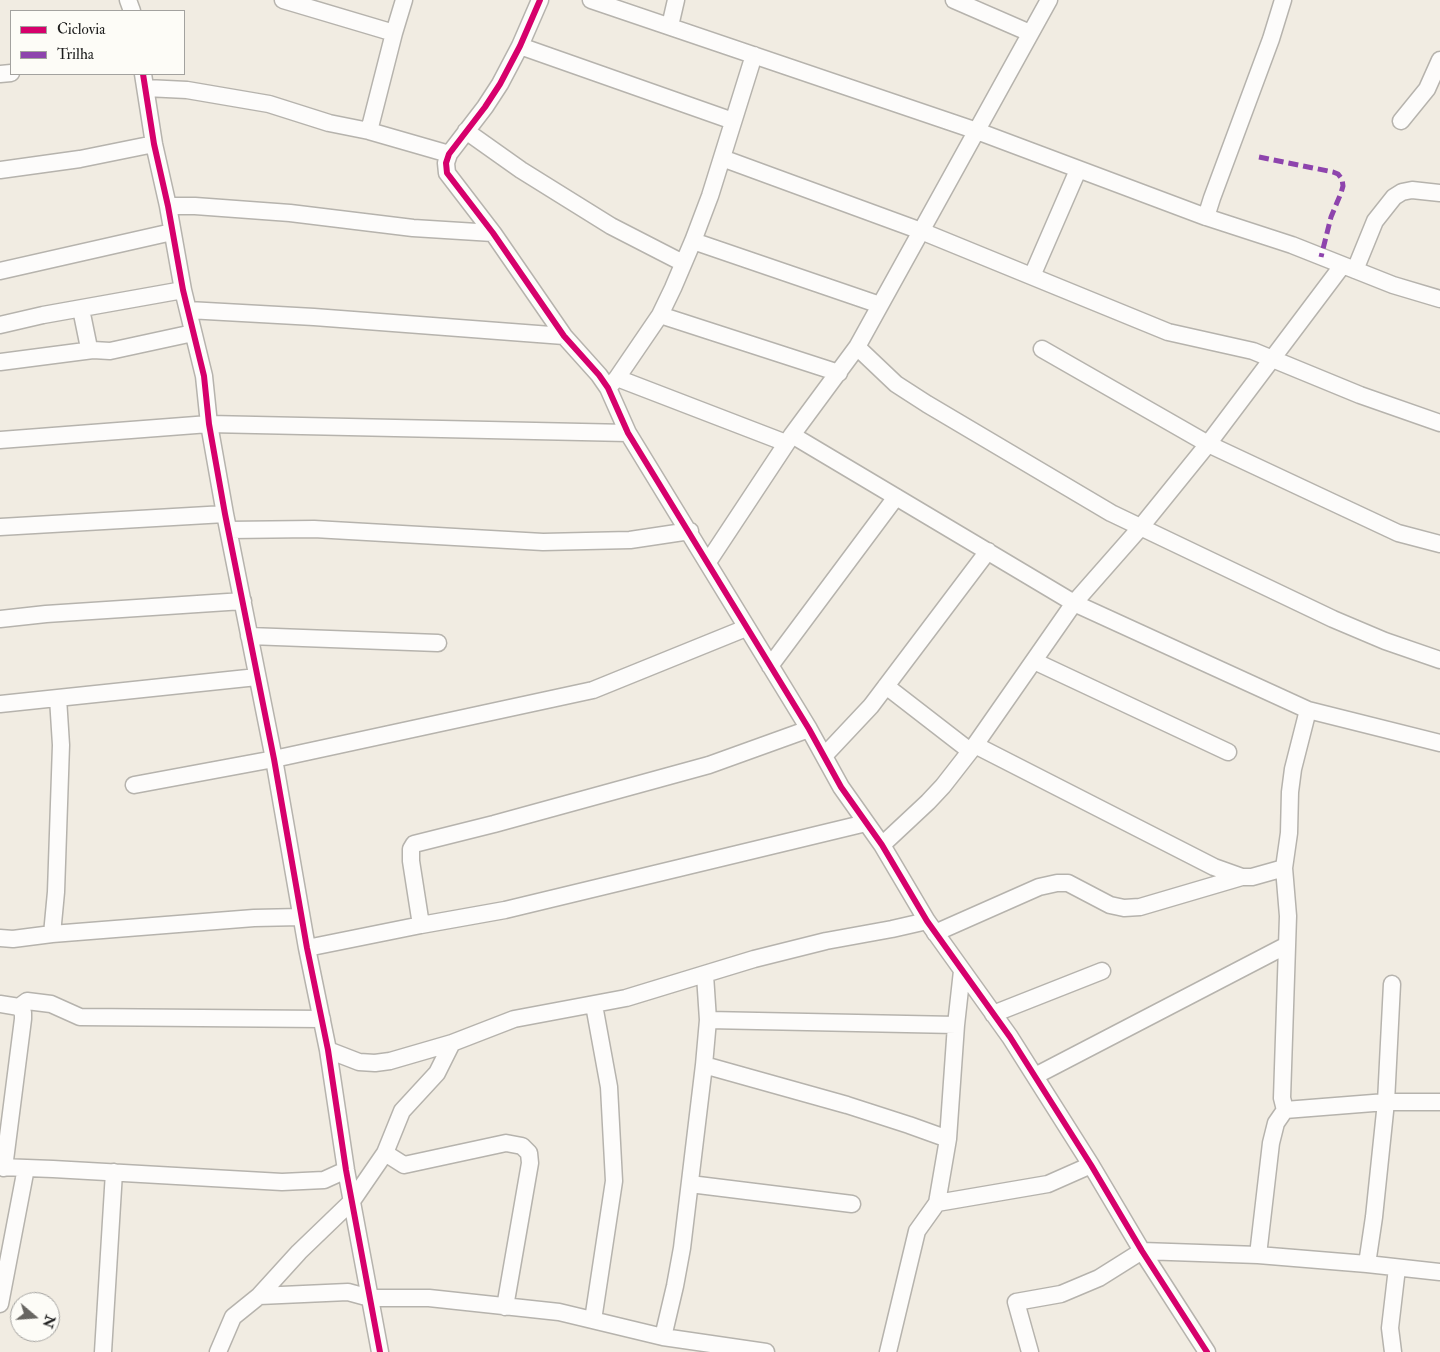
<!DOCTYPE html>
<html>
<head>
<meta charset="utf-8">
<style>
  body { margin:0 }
  #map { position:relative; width:1440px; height:1352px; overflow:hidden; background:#f1ece2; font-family:"IM FELL Double Pica",serif }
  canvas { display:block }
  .legend { position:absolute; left:10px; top:10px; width:175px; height:65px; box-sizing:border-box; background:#fdfcf7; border:1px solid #a3a29f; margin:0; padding:6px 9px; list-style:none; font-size:15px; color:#1c1c1c }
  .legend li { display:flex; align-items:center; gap:10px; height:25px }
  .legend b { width:25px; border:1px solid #a3a29f }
  .north { position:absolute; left:10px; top:1292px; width:50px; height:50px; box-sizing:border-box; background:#fdfcf7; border:1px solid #a3a29f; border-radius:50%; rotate:108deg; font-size:14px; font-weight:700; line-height:20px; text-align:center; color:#1c1c1c }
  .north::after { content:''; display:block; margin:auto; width:18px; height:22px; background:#676561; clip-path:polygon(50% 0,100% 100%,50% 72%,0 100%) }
</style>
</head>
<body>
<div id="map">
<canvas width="1440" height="1352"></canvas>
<ul class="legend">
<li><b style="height:6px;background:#d6006c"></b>Ciclovia</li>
<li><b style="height:6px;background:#8e44ad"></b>Trilha</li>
</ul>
<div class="north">N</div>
</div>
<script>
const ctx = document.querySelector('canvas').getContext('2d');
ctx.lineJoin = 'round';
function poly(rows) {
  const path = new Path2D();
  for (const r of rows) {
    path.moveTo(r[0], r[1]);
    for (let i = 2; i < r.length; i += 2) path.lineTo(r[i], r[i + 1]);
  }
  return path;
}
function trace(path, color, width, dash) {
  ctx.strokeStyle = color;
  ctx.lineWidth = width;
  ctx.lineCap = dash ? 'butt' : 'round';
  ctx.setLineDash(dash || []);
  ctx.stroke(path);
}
const minor = poly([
  [128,0,132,11],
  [283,0,394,33],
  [540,0,520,46,500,84,485,107,449,154,446,163,447,173,493,233,564,336,599,375,608,388,628,433,809,729,841,787,882,845,927,921,1010,1037,1091,1165,1142,1251,1207,1352],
  [591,0,977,131,1206,217,1292,245,1393,285,1440,299],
  [954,0,1030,33],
  [670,26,676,0],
  [520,46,733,121],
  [0,74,11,73],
  [143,74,154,144,168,206,183,290,204,376,209,424,225,514,274,759,307,948,328,1050,346,1170,380,1352],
  [146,88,187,90,269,104,329,123,369,131,449,154],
  [1401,121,1427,89,1440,60],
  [369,131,394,33,404,0],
  [466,131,521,170,611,226,683,263],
  [722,158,921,231,1168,332,1253,351,1360,395,1440,423],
  [0,170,80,159,154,144],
  [168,206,195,206,290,213,413,228,493,233],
  [1206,217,1212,198,1271,39,1283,0],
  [693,241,880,305],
  [1355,270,1375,221,1394,197,1402,192,1412,190,1440,193],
  [0,271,172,232],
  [1032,276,1078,170],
  [81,309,89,348,93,350,110,351,193,333],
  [188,310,314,317,564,336],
  [660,315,839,373],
  [0,325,43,315,183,290],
  [857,347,896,384,927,404,1111,513,1333,619,1385,641,1440,660],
  [1042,349,1208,444,1398,533,1440,544],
  [0,362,93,350],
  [617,378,786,443],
  [608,388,617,378,660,315,673,288,693,241,710,196,754,55],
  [792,435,1074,603,1308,710,1440,743],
  [0,440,209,424,628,433],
  [0,527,225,514],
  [228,530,314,529,543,542,630,540,690,531],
  [708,562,792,435,857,347,1049,0],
  [0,619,46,614,243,601],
  [249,636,438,643],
  [1034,661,1228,752],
  [770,666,896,497],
  [886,686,970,751],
  [0,704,257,677],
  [975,745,1214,867,1242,877,1252,877,1284,868],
  [824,756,871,706,988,551],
  [134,785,274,759,593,690,746,628],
  [882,845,928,802,943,786,975,745,1074,603,1140,528,1208,444,1342,266],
  [421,925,505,910,866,823],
  [935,933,1039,887,1057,883,1068,883,1110,905,1124,908,1140,907,1242,877],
  [52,934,56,892,61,745,58,698],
  [0,938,13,939,52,934,254,918,301,917],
  [307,948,421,925,411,861,411,849,414,844,494,824,709,765,809,729],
  [0,1004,19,1007,23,1013,23,1019,4,1168],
  [19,1007,27,1001,51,1004,80,1017,322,1019],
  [993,1014,1102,971],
  [708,1020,956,1025],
  [328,1050,359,1062,375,1063,390,1061,452,1043],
  [704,1065,847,1105,909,1125,948,1139],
  [1035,1076,1287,945],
  [1285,1110,1386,1102,1440,1102],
  [385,1153,404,1165,506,1143,522,1146,529,1153,530,1163,505,1307],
  [0,1167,53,1169,282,1182,324,1180,346,1170],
  [690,1184,852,1204],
  [937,1203,948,1139,956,1025,962,971],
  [1258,1255,1271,1143,1276,1123,1285,1110,1282,1098,1288,916,1284,868,1289,833,1290,792,1293,769,1308,710],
  [1367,1264,1374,1217,1386,1102,1392,984],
  [259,1296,348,1292,370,1298,429,1298,559,1312,663,1337,766,1352],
  [0,1304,26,1168],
  [593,1320,614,1181,609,1087,594,1005],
  [663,1337,675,1286,682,1248,704,1065,708,1020,705,975],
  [103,1352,114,1172],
  [218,1352,233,1317,259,1296,299,1252,352,1201,385,1153,402,1111,437,1073,452,1043,514,1019,626,998,754,959,826,941,892,929,927,921],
  [888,1352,917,1231,937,1203,1048,1184,1091,1165],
  [1030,1352,1016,1302,1061,1294,1099,1278,1142,1251,1258,1255,1367,1264,1440,1272],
  [1393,1352,1390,1328,1397,1268]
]);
const quiet = poly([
  [1259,157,1333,172,1338,174,1342,179,1343,186,1341,193,1331,217,1321,257]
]);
const cycleway = poly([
  [540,0,520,46,500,84,485,107,449,154,446,163,447,173,493,233,564,336,599,375,608,388,628,433,809,729,841,787,882,845,927,921,1010,1037,1091,1165,1142,1251,1207,1352],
  [143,74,154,144,168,206,183,290,204,376,209,424,225,514,274,759,307,948,328,1050,346,1170,380,1352]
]);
trace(minor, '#b6b3ad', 19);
trace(minor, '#fdfcfb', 16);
trace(quiet, '#8e44ad', 5, [10, 5]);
trace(cycleway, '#d6006c', 6);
</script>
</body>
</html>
